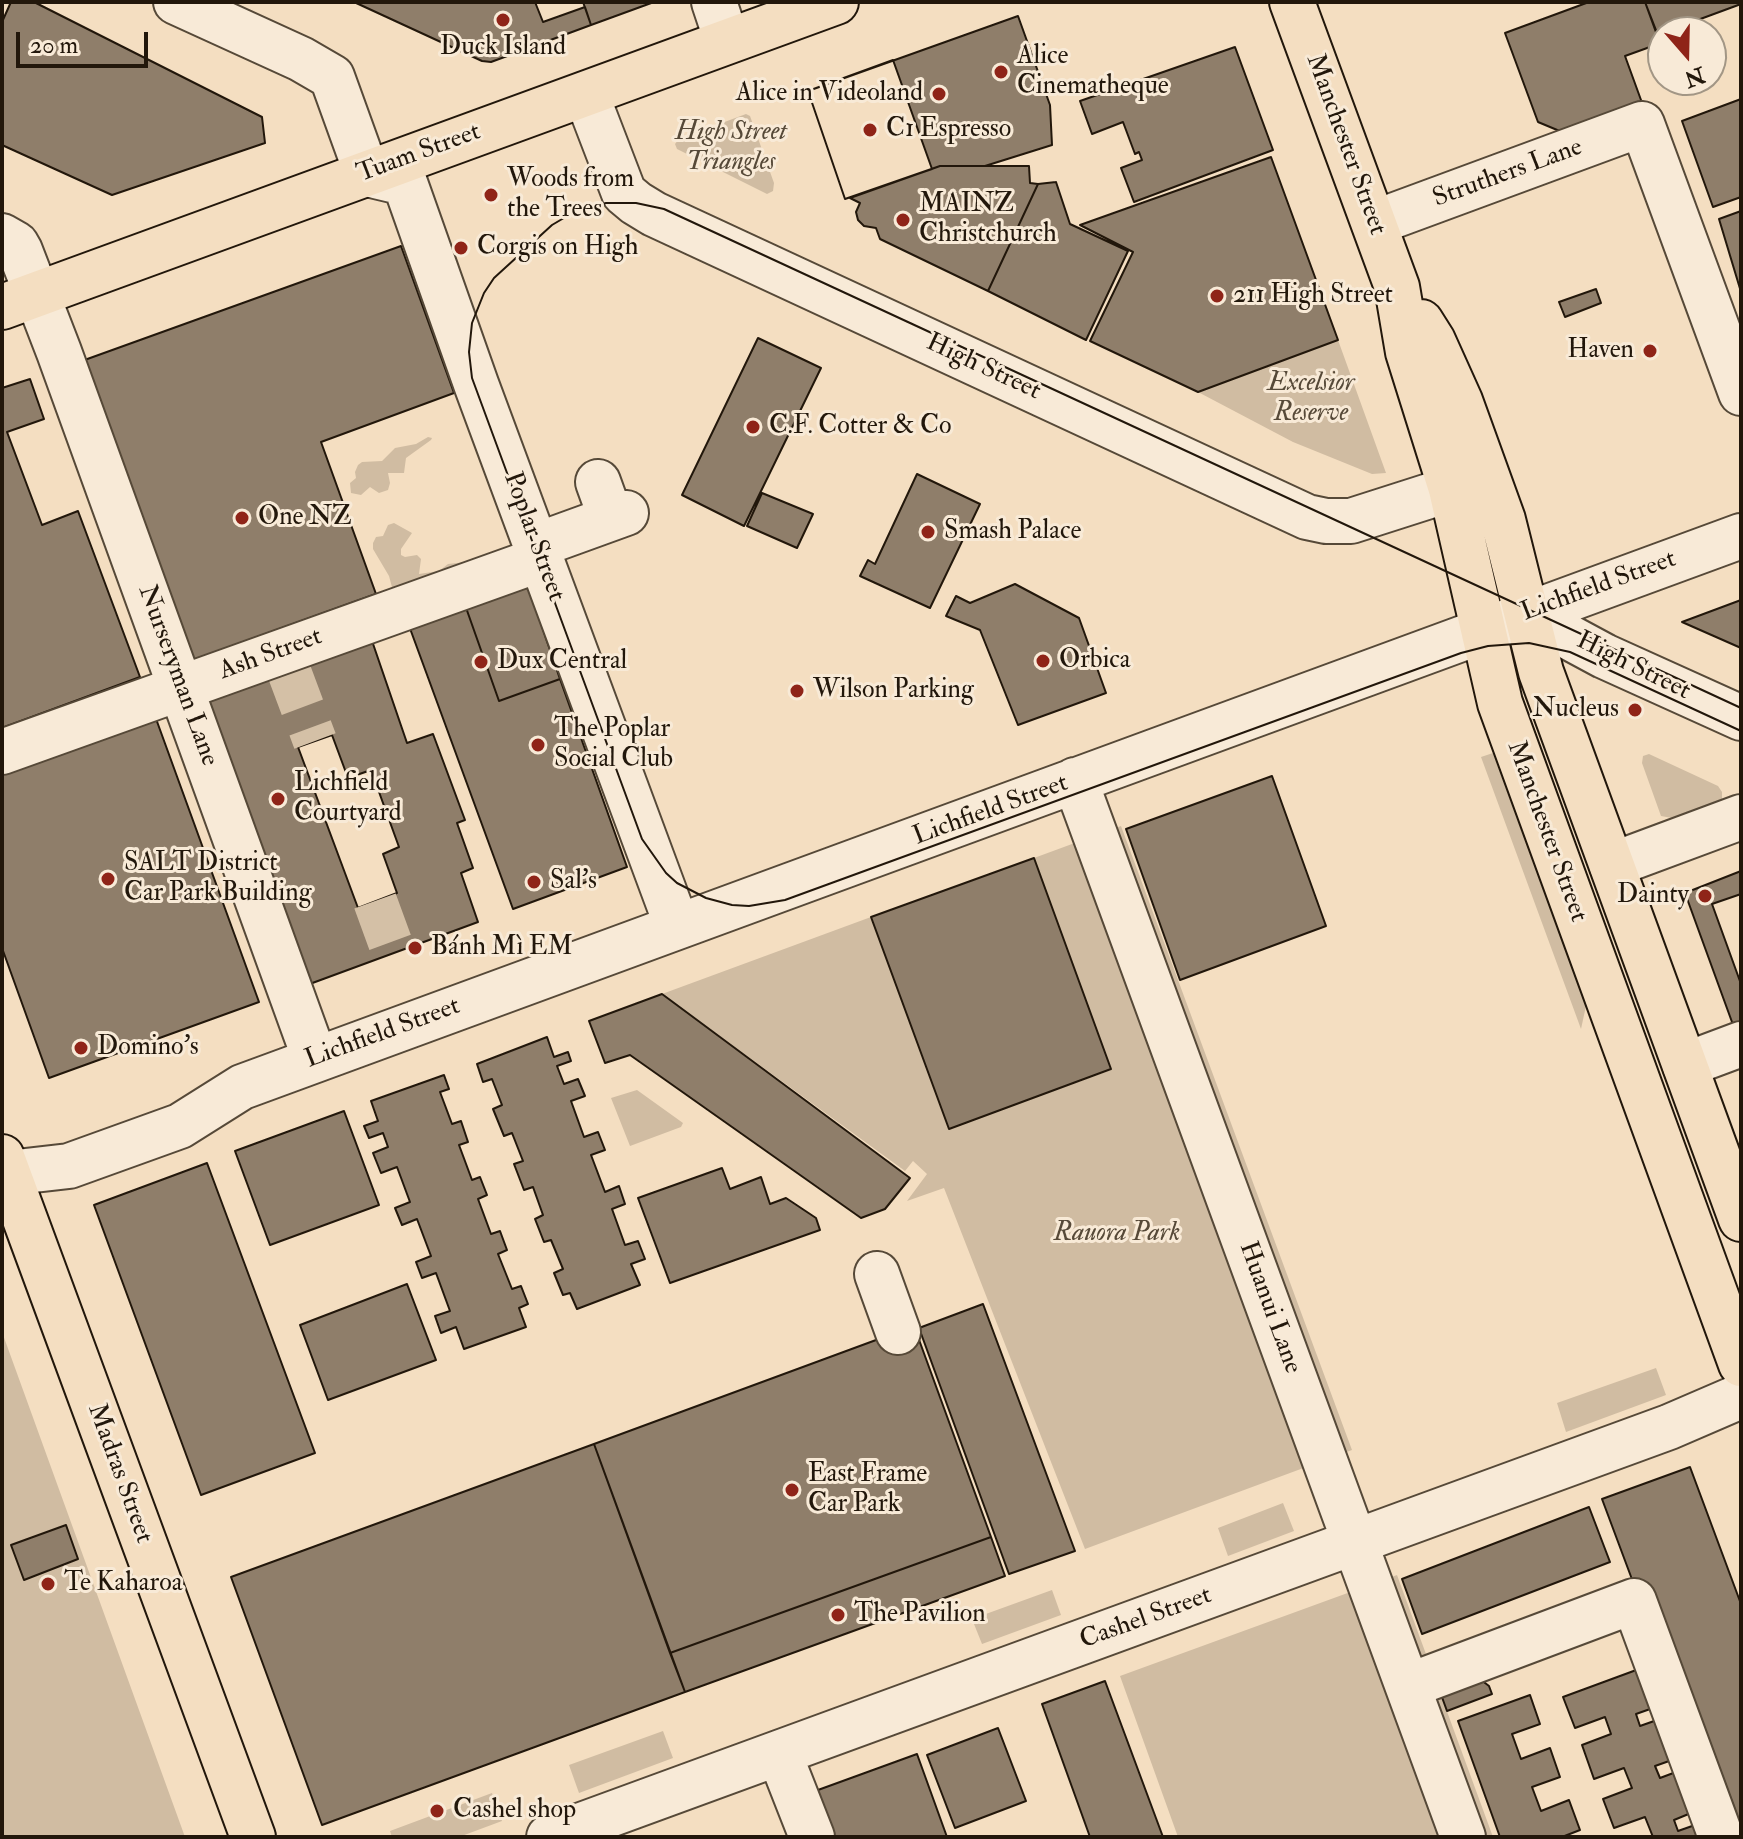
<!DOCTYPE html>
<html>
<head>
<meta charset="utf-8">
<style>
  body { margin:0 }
  #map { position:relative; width:1743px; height:1839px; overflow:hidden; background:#f4dec1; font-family:"IM FELL Double Pica",serif }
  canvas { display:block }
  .frame { position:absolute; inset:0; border:4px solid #22170b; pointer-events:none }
  .north { position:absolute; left:1647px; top:16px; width:80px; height:80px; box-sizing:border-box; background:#f8ead7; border:2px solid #a29685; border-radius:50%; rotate:160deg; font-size:22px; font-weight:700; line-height:32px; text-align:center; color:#22170b }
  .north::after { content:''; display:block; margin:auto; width:28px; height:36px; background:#8f2418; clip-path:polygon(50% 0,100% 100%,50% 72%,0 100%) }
  .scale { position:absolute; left:16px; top:32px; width:132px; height:36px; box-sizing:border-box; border:4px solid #22170b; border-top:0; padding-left:10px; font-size:24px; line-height:28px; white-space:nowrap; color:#22170b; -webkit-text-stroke:6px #f8ead7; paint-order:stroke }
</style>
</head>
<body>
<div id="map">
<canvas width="1743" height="1839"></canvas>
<div class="frame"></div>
<div class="north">N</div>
<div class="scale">20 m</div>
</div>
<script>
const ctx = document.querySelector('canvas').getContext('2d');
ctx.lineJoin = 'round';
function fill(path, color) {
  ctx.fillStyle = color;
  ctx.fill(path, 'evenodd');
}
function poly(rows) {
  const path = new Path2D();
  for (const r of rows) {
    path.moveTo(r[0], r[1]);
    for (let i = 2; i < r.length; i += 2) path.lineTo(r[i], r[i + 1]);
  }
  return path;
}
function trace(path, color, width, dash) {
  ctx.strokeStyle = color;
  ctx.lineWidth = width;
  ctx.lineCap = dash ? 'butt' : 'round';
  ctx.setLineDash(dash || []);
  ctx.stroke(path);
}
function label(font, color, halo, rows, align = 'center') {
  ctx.font = font + ' "IM FELL Double Pica",serif';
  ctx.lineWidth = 6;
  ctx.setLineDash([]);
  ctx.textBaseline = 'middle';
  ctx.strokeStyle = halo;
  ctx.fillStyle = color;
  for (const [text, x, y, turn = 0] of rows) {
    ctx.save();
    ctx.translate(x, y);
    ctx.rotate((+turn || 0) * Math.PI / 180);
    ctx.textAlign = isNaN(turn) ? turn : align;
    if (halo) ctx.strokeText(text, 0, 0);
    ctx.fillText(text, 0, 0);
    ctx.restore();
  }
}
const green = poly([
  [746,114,750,116,774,183,773,191,767,194,677,149,675,144,679,139],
  [1338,340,1386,473,1372,474,1293,442,1198,392],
  [428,437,432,438,431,440,406,458,404,473,388,473,390,483,388,490,379,493,370,487,361,495,351,493,350,483,356,478,355,472,358,465,362,462,382,461,395,448,416,444],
  [394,523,412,533,401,549,401,555,405,557,417,555,421,559,419,574,439,571,448,564,466,562,467,565,393,591,389,576,373,549,373,543,376,537,383,536,388,525],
  [1493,753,1586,1006,1581,1029,1481,757],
  [1649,754,1718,786,1722,792,1722,800,1672,818,1661,816,1642,763,1643,756],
  [1121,826,1352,1450,1085,1549,944,1188,907,1201,927,1174,913,1161,905,1171,662,994,871,917,949,1128,1111,1070,1034,858],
  [637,1090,683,1123,681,1127,630,1146,611,1098],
  [2,1332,185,1837,2,1837],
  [1656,1368,1666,1395,1566,1432,1557,1403],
  [1283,1503,1294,1531,1228,1556,1218,1528],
  [1397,1575,1493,1837,1178,1837,1120,1676],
  [1052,1590,1061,1615,982,1644,972,1619],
  [663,1731,673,1758,579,1793,569,1765],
  [492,1793,502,1821,459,1837,392,1837,390,1831]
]);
const building = poly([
  [11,2,34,2,262,117,265,143,112,195,2,145,2,22,11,2],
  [354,2,535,2,543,22,585,7,591,25,491,62,482,61,354,2],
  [583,2,654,2,591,25,583,2],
  [1589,2,1645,2,1661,43,1625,56,1645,111,1574,137,1538,122,1505,33,1589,2],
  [1645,2,1741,2,1741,4,1657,35,1645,2],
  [1018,16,1050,105,1052,145,985,166,940,166,845,199,808,91,1018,16],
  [1235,47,1273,150,1134,202,1121,168,1142,160,1139,152,1135,154,1123,122,1092,134,1080,101,1235,47],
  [893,60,932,169,845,199,808,91,893,60],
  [1741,99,1741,197,1713,207,1682,121,1741,99],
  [1271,157,1338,340,1198,392,1090,341,1133,252,1080,225,1271,157],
  [940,166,1029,166,1030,183,1038,184,988,291,880,239,876,228,864,226,858,220,856,212,860,203,850,198,940,166],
  [1056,182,1070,224,1128,251,1086,340,988,291,1038,184,1056,182],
  [1741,211,1741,292,1719,219,1741,211],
  [401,246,454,393,321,442,376,594,188,662,79,362,401,246],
  [1596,289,1601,303,1565,317,1559,302,1596,289],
  [758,338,821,368,744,526,682,495,758,338],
  [30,379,44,419,7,432,42,525,78,511,140,677,2,728,2,388,30,379],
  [917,474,980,504,930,608,860,576,868,560,875,564,917,474],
  [762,493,813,514,797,548,747,526,762,493],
  [526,580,560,679,499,701,464,602,526,580],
  [1015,584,1079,618,1106,693,1018,725,980,630,946,616,956,596,970,603,1015,584],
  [1741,600,1741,648,1682,622,1741,600],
  [464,602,499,701,560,679,627,867,513,909,408,623,464,602],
  [370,635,407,743,433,734,465,820,457,823,473,868,461,873,478,922,307,985,201,698,370,635],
  [332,735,348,778,371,770,399,847,383,854,397,893,358,908,298,747,332,735],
  [155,716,259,1002,49,1078,2,948,2,773,155,716],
  [1272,776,1326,926,1180,980,1126,829,1272,776],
  [1034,858,1111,1069,949,1129,871,917,1034,858],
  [1741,871,1741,1031,1736,1033,1685,893,1741,871],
  [1741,894,1741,984,1712,904,1741,894],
  [662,994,910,1178,885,1209,861,1218,630,1055,605,1063,589,1021,662,994],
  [547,1037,554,1057,568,1052,571,1061,557,1066,564,1084,578,1079,585,1096,571,1101,584,1137,598,1132,605,1150,591,1155,605,1192,619,1186,625,1204,612,1209,625,1245,638,1241,645,1259,631,1264,640,1285,577,1309,570,1293,563,1295,554,1273,563,1269,551,1240,544,1242,535,1219,543,1215,533,1187,524,1190,514,1164,523,1161,512,1133,504,1136,493,1109,502,1105,492,1079,483,1082,477,1064,547,1037],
  [444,1075,449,1089,440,1092,452,1124,461,1121,468,1142,459,1145,472,1180,480,1177,487,1195,478,1199,491,1234,500,1231,507,1250,498,1254,512,1289,521,1286,528,1304,519,1308,526,1327,464,1349,456,1327,441,1333,435,1316,450,1311,436,1273,422,1278,416,1262,431,1256,417,1219,402,1225,395,1208,410,1202,397,1167,381,1173,373,1153,388,1147,383,1133,369,1138,364,1126,378,1121,371,1101,444,1075],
  [344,1111,379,1205,270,1245,235,1151,344,1111],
  [207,1163,315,1453,201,1495,94,1205,207,1163],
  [722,1168,730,1189,761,1177,770,1204,786,1198,816,1218,820,1230,670,1283,638,1198,722,1168],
  [407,1284,436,1360,328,1400,300,1325,407,1284],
  [983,1304,1075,1551,1009,1574,919,1328,983,1304],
  [914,1326,991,1537,670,1653,594,1444,914,1326],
  [594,1444,685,1692,322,1825,231,1577,594,1444],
  [1690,1467,1741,1604,1741,1826,1676,1651,1661,1657,1602,1499,1690,1467],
  [1589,1507,1610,1562,1422,1634,1402,1579,1589,1507],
  [66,1525,78,1559,24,1580,11,1545,66,1525],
  [991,1537,1005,1576,685,1692,670,1653,991,1537],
  [1639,1669,1653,1708,1636,1714,1640,1726,1657,1720,1672,1760,1655,1766,1660,1778,1676,1772,1691,1813,1674,1820,1678,1831,1695,1825,1700,1837,1653,1837,1645,1817,1614,1828,1603,1799,1632,1788,1624,1768,1594,1779,1582,1745,1611,1734,1605,1717,1575,1728,1563,1697,1639,1669],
  [1476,1676,1489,1686,1492,1694,1447,1711,1439,1689,1476,1676],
  [1105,1681,1163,1837,1090,1837,1042,1704,1105,1681],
  [1530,1695,1540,1724,1512,1734,1521,1759,1550,1748,1560,1777,1532,1787,1541,1811,1569,1800,1580,1830,1562,1837,1500,1837,1458,1721,1530,1695],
  [998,1728,1026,1801,955,1828,927,1755,998,1728],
  [917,1754,947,1837,823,1837,807,1794,917,1754]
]);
const minorTunnel = poly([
  [287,666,315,741],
  [375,901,394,953]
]);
const minor = poly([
  [176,2,301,59,332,77,367,174,405,183,476,384,677,926],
  [714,2,727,41],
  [586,94,624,193,636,203,654,214,1307,517,1326,521,1351,521,1451,489],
  [1374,223,1642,124,1741,393],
  [2,236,16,244,20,251,59,352,315,1059],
  [598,482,611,518],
  [535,546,626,513],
  [1526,614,1604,656,1741,718],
  [2,752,541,559],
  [1075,780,1463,1837],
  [1612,865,1741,817],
  [1685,1065,1741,1044],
  [8,1173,69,1166,180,1126,242,1087,1741,536],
  [877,1274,898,1332],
  [1408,1686,1634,1601,1721,1837],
  [779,1753,812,1837],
  [549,1837,1669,1427,1741,1396]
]);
const major = poly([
  [1292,2,1397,287,1408,352,1451,489,1500,703,1741,1364],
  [2,307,836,2],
  [1421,322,1433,341,1460,401,1503,520,1541,672,1741,1219],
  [2,1157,253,1837]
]);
const tram = poly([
  [1741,708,664,209,636,203,606,203,574,212,552,225,494,278,484,293,472,323,469,352,472,378,642,839,666,873,677,883,706,898,732,905,749,906,785,900,1461,653,1488,646,1529,643,1570,652,1741,731]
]);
const markers = [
  [503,20,8,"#8f2418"],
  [1001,72,8,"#8f2418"],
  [939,94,8,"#8f2418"],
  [870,130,8,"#8f2418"],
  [491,195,8,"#8f2418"],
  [903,220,8,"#8f2418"],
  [461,248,8,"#8f2418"],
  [1217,296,8,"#8f2418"],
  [1650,351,8,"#8f2418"],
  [753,427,8,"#8f2418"],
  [242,518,8,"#8f2418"],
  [928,532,8,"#8f2418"],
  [1043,661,8,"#8f2418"],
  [481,662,8,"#8f2418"],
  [797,691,8,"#8f2418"],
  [1635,710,8,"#8f2418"],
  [538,745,8,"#8f2418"],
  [278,799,8,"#8f2418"],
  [108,879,8,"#8f2418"],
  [534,882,8,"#8f2418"],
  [1705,896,8,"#8f2418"],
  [415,948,8,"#8f2418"],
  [81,1048,8,"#8f2418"],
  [792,1490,8,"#8f2418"],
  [48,1584,8,"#8f2418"],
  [838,1615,8,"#8f2418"],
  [437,1811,8,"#8f2418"]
];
const poiNames = [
  ["Duck Island",503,48,"center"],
  ["Alice",1017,57],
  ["Cinematheque",1017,87],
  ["Alice in Videoland",923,94,"right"],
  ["C1 Espresso",886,130],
  ["Woods from",507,180],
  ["the Trees",507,210],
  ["MAINZ",919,205],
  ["Christchurch",919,235],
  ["Corgis on High",477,248],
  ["211 High Street",1233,296],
  ["Haven",1634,351,"right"],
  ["C.F. Cotter & Co",769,427],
  ["One NZ",258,518],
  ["Smash Palace",944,532],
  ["Orbica",1059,661],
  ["Dux Central",497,662],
  ["Wilson Parking",813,691],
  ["Nucleus",1619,710,"right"],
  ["The Poplar",554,730],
  ["Social Club",554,760],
  ["Lichfield",294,784],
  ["Courtyard",294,814],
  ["SALT District",124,864],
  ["Car Park Building",124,894],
  ["Sal's",550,882],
  ["Dainty",1689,896,"right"],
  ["Bánh Mì EM",431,948],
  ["Domino's",97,1048],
  ["East Frame",808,1475],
  ["Car Park",808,1505],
  ["Te Kaharoa",64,1584],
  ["The Pavilion",854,1615],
  ["Cashel shop",453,1811]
];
const parkNames = [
  ["High Street",731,133],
  ["Triangles",731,163],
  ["Excelsior",1311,384],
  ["Reserve",1311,414],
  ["Rauora Park",1117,1234]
];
const streetNames = [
  ["Manchester Street",1345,145,70],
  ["Tuam Street",419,154,-20],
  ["Struthers Lane",1508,174,-20],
  ["High Street",983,368,25],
  ["Poplar Street",533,537,70],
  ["Lichfield Street",1599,587,-20],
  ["Ash Street",271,655,-20],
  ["High Street",1633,667,26],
  ["Nurseryman Lane",177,676,70],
  ["Lichfield Street",991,811,-20],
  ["Manchester Street",1546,832,70],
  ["Lichfield Street",383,1034,-20],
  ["Huanui Lane",1269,1308,70],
  ["Madras Street",119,1474,70],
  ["Cashel Street",1146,1619,-20]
];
fill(green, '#d0bca2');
fill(building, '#8f7e6a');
trace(building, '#22170b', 2);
trace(minorTunnel, '#d4c0a6', 44, [44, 22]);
trace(minor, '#564938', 48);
trace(major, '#22170b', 48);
trace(minor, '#f8ead7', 44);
trace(major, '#f4dec1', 44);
trace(tram, '#22170b', 2);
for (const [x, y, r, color] of markers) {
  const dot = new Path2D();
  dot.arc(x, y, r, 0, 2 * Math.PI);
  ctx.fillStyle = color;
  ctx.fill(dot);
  trace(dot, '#f8ead7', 3);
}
label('26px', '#22170b', '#f8ead7', poiNames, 'left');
label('italic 26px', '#564938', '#f8ead7', parkNames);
label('26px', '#22170b', '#f8ead7', streetNames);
</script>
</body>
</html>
